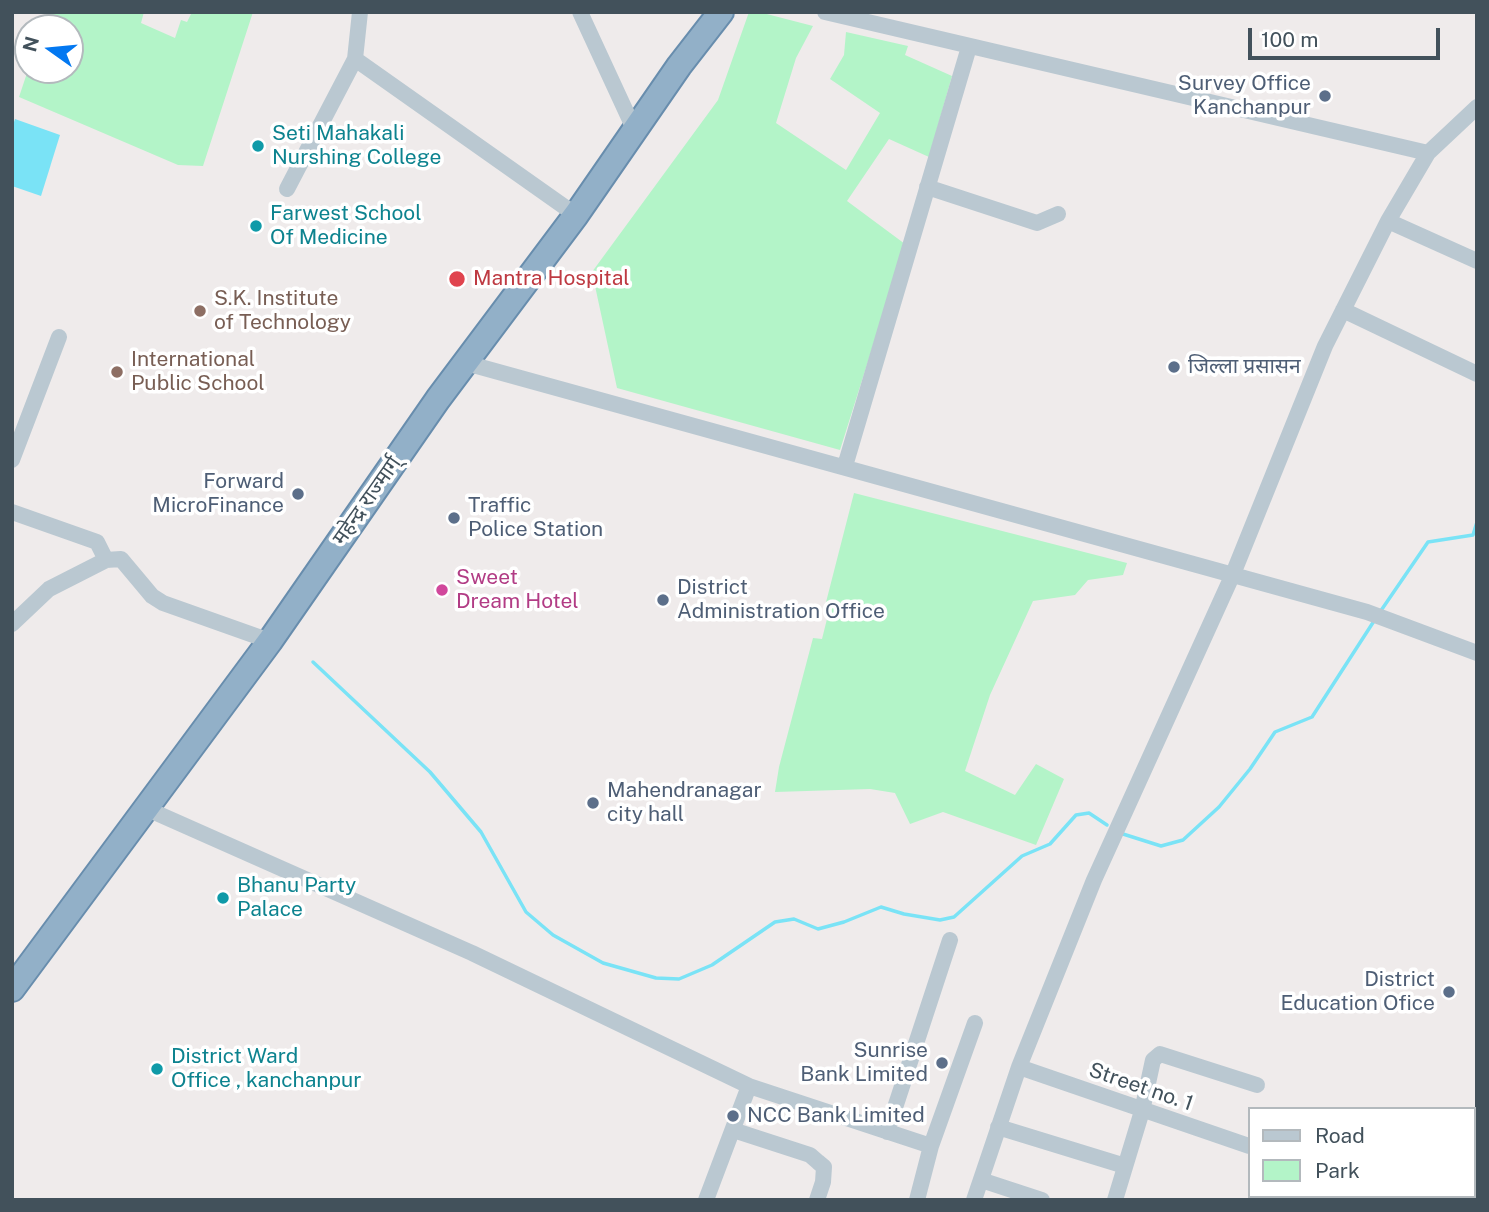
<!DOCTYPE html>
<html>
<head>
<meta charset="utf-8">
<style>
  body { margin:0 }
  #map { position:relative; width:1489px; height:1212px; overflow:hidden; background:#efebeb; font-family:"Public Sans",sans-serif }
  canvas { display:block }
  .frame { position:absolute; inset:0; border:14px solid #42515b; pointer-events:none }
  .legend { position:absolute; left:1248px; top:1107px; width:228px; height:91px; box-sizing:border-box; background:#fff; border:2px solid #b3b9bd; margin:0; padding:9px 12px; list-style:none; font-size:21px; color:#42515b }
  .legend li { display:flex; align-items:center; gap:14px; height:35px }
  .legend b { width:35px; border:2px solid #b3b9bd }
  .north { position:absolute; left:14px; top:14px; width:70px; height:70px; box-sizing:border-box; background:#fff; border:2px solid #b3b9bd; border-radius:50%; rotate:285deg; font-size:19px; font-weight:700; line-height:28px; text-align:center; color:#42515b }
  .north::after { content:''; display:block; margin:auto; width:24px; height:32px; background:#0378f1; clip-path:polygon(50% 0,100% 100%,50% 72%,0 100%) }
  .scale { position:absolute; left:1248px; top:28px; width:192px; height:32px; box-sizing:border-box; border:4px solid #42515b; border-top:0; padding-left:9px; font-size:21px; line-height:24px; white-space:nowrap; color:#42515b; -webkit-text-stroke:5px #fff; paint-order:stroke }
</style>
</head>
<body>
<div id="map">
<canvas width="1489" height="1212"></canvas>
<div class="frame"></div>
<ul class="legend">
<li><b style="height:9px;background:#bac8d1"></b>Road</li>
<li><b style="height:19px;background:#b3f4c8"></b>Park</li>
</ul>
<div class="north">N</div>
<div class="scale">100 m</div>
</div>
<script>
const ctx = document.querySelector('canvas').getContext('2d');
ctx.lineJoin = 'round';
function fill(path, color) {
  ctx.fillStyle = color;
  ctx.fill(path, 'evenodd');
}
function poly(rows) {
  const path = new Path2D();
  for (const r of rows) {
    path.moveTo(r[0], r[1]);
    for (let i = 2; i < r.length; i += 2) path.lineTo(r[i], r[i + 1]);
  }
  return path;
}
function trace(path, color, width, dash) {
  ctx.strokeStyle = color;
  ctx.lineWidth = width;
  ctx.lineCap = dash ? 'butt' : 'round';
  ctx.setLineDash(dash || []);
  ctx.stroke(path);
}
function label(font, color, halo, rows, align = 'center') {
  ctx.font = font + ' "Public Sans","Noto Sans Devanagari",sans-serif';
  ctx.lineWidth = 7;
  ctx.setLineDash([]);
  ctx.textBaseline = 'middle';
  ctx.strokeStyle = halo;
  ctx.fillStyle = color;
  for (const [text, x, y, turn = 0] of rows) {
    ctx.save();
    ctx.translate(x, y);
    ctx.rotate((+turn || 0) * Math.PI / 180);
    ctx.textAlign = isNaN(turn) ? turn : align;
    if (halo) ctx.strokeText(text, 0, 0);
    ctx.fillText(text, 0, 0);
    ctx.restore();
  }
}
const green = poly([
  [47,12,144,12,141,23,175,38,181,20,187,22,192,12,253,12,203,166,178,165,19,97,28,70,70,70,70,28,42,28],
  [749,12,759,12,813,26,796,58,776,123,846,170,880,113,830,79,844,55,846,32,908,46,905,55,952,76,929,157,889,139,847,201,905,244,840,450,617,388,592,272,718,100],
  [854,493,1127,563,1123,575,1088,580,1075,595,1033,601,990,695,965,771,1015,795,1036,764,1064,779,1036,845,943,812,910,824,895,793,870,789,775,792,779,767,813,638,822,639,829,611,824,610]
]);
const water = poly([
  [15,119,60,135,41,196,12,186,12,128]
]);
const stream = poly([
  [1380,612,1428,542,1473,535,1477,522],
  [313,662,430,772,481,832,526,912,553,935,603,963,656,978,679,979,712,965,775,922,794,919,818,929,844,922,881,907,904,914,940,920,954,917,1022,856,1050,844,1076,815,1089,813,1107,825],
  [1123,834,1161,846,1183,840,1219,807,1250,769,1275,732,1312,717,1374,621]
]);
const minor = poly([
  [580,12,635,131],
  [825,12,1428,153],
  [355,59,576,215],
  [927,187,1037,223,1058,214],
  [287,189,355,59,360,12],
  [1388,221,1477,261],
  [1343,310,1477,374],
  [466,363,1367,612,1477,653],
  [12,460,59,337],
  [845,466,969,47],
  [12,512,97,542,106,560],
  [12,624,49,589,106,560,121,559,152,596,163,603,270,641],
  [145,808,472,953,749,1086,706,1200],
  [1019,1067,1249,1146],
  [749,1086,931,1146,917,1200],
  [998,1127,1125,1166],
  [733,1130,810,1155,818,1162,824,1167,823,1182,817,1200],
  [887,1132,950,940],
  [931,1146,975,1023],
  [1473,1178,1477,1163],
  [981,1180,1042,1200],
  [1402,1196,1413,1200],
  [974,1200,1019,1067,1094,880,1233,574,1325,346,1388,221,1428,153,1477,107],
  [1115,1200,1142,1111,1153,1060,1160,1054,1257,1085],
  [1279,1200,1280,1196],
  [1468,1200,1469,1196]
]);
const trunk = poly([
  [12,989,270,641,438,399,576,215,679,66,721,12]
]);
const markers = [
  [1325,96,7,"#5c6f8a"],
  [258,146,7,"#0f9aa8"],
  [256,226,7,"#0f9aa8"],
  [457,279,9,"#e0444e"],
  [200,311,7,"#8d6e63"],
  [1174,367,7,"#5c6f8a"],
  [117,372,7,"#8d6e63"],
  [298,494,7,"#5c6f8a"],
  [454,518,7,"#5c6f8a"],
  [442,590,7,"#d1479c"],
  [663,600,7,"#5c6f8a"],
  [593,803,7,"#5c6f8a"],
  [223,898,7,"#0f9aa8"],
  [1449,992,7,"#5c6f8a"],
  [942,1063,7,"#5c6f8a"],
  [157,1069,7,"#0f9aa8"],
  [733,1116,7,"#5c6f8a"]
];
const serviceNames = [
  ["Survey Office",1311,84,"right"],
  ["Kanchanpur",1311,108,"right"],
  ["जिल्ला प्रसासन",1188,367],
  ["Forward",284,482,"right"],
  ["MicroFinance",284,506,"right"],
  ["Traffic",468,506],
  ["Police Station",468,530],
  ["District",677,588],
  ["Administration Office",677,612],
  ["Mahendranagar",607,791],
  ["city hall",607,815],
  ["District",1435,980,"right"],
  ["Education Ofice",1435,1004,"right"],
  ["Sunrise",928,1051,"right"],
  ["Bank Limited",928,1075,"right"],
  ["NCC Bank Limited",747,1116]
];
const cultureNames = [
  ["Seti Mahakali",272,134],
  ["Nurshing College",272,158],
  ["Farwest School",270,214],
  ["Of Medicine",270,238],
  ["Bhanu Party",237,886],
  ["Palace",237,910],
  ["District Ward",171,1057],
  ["Office , kanchanpur",171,1081]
];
const healthNames = [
  ["Mantra Hospital",473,279]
];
const educationNames = [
  ["S.K. Institute",214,299],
  ["of Technology",214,323],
  ["International",131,360],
  ["Public School",131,384]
];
const streetNames = [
  ["महेन्द्र राज्मार्ग्",367,501,-55],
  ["Street no. 1",1141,1087,19]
];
const hotelNames = [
  ["Sweet",456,578],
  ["Dream Hotel",456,602]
];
fill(green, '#b3f4c8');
fill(water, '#7ae3f6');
trace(stream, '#7ae3f6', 3.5);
trace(trunk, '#688dad', 28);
trace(minor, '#bac8d1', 16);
trace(trunk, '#92b0c8', 24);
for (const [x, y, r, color] of markers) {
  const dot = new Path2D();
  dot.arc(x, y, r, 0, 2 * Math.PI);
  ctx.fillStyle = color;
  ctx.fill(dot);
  trace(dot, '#fff', 2.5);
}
label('21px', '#4e5e75', '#fff', serviceNames, 'left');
label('21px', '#0d838f', '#fff', cultureNames, 'left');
label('21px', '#be3a42', '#fff', healthNames, 'left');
label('21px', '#785e54', '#fff', educationNames, 'left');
label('21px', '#42515b', '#fff', streetNames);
label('21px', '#b23c85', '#fff', hotelNames, 'left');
</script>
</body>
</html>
